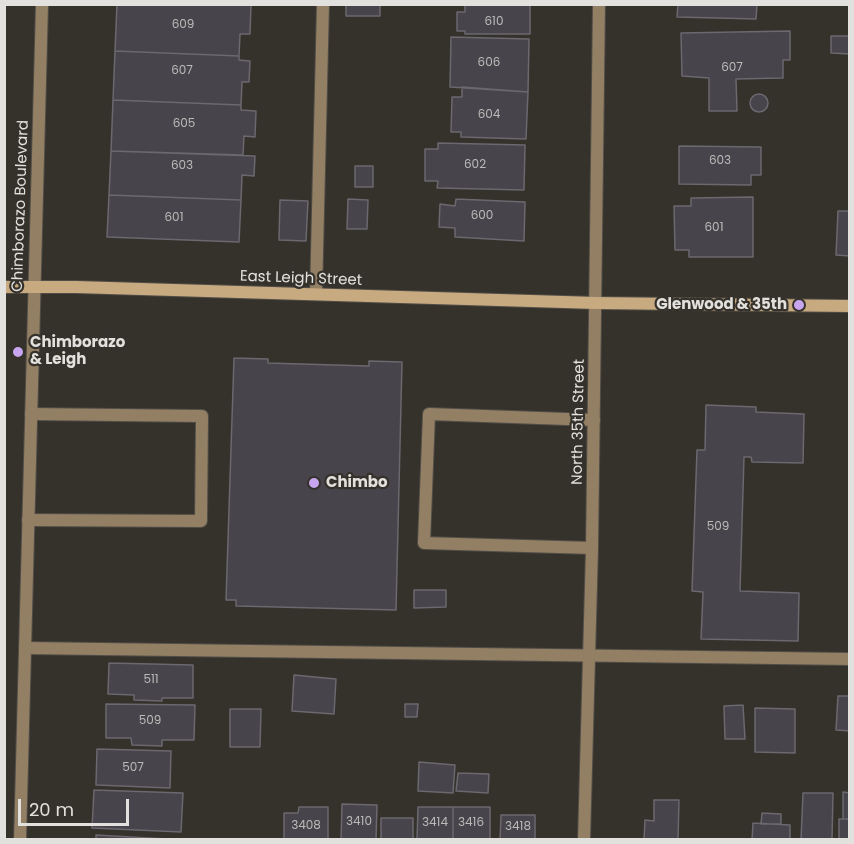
<!DOCTYPE html>
<html>
<head>
<meta charset="utf-8">
<style>
  body { margin:0 }
  #map { position:relative; width:854px; height:844px; overflow:hidden; background:#35312b; font-family:Poppins,sans-serif }
  canvas { display:block }
  .frame { position:absolute; inset:0; border:6px solid #e3e1dd; pointer-events:none }
  .scale { position:absolute; left:18px; top:799px; width:111px; height:27px; box-sizing:border-box; border:3px solid #e3e1dd; border-top:0; padding-left:8px; font-size:18px; line-height:21px; white-space:nowrap; color:#e3e1dd; -webkit-text-stroke:4px #35312b; paint-order:stroke }
</style>
</head>
<body>
<div id="map">
<canvas width="854" height="844"></canvas>
<div class="frame"></div>
<div class="scale">20 m</div>
</div>
<script>
const ctx = document.querySelector('canvas').getContext('2d');
ctx.lineJoin = 'round';
function fill(path, color) {
  ctx.fillStyle = color;
  ctx.fill(path, 'evenodd');
}
function poly(rows) {
  const path = new Path2D();
  for (const r of rows) {
    if (r.length === 3) {
      path.moveTo(r[0] + r[2], r[1]);
      path.arc(r[0], r[1], r[2], 0, 2 * Math.PI);
      continue;
    }
    path.moveTo(r[0], r[1]);
    for (let i = 2; i < r.length; i += 2) path.lineTo(r[i], r[i + 1]);
  }
  return path;
}
function trace(path, color, width, dash) {
  ctx.strokeStyle = color;
  ctx.lineWidth = width;
  ctx.lineCap = dash ? 'butt' : 'round';
  ctx.setLineDash(dash || []);
  ctx.stroke(path);
}
function label(font, color, halo, rows, align = 'center') {
  ctx.font = font + ' Poppins,sans-serif';
  ctx.lineWidth = 4.5;
  ctx.setLineDash([]);
  ctx.textBaseline = 'middle';
  ctx.strokeStyle = halo;
  ctx.fillStyle = color;
  for (const [text, x, y, turn = 0] of rows) {
    ctx.save();
    ctx.translate(x, y);
    ctx.rotate((+turn || 0) * Math.PI / 180);
    ctx.textAlign = isNaN(turn) ? turn : align;
    if (halo) ctx.strokeText(text, 0, 0);
    ctx.fillText(text, 0, 0);
    ctx.restore();
  }
}
const building = poly([
  [117,4,251,5,250,34,240,34,239,56,115,51,117,4],
  [346,4,380,4,380,16,346,16,346,4],
  [465,4,530,4,530,34,465,34,465,31,457,31,457,12,465,12,465,4],
  [678,4,764,4,757,5,756,19,677,17,678,4],
  [790,31,790,60,783,60,783,78,736,79,737,111,709,111,709,78,682,76,681,33,790,31],
  [831,36,850,36,850,54,831,53,831,36],
  [451,37,529,39,528,92,450,87,451,37],
  [115,51,239,56,239,60,250,61,249,82,242,82,241,105,113,100,115,51],
  [462,87,528,92,526,139,461,137,461,132,451,132,452,97,462,97,462,87],
  [759,103,9],
  [113,100,241,105,241,110,256,111,255,137,244,136,243,155,111,151,113,100],
  [438,143,525,145,524,190,437,188,438,181,425,181,425,149,438,149,438,143],
  [679,146,761,147,761,175,751,175,751,185,679,184,679,146],
  [111,151,255,156,254,176,242,175,241,200,109,195,111,151],
  [355,166,373,166,373,187,355,187,355,166],
  [109,195,241,200,239,242,107,237,109,195],
  [753,197,753,257,689,257,689,250,675,250,674,206,691,206,691,198,753,197],
  [348,199,368,200,367,229,347,229,348,199],
  [456,199,525,202,524,241,455,237,455,228,439,227,440,204,455,206,456,199],
  [280,200,308,201,306,241,279,240,280,200],
  [838,211,850,211,850,256,836,255,838,211],
  [234,358,268,359,268,363,369,366,369,361,402,362,396,610,236,606,236,600,226,600,234,358],
  [706,405,756,407,756,412,804,414,803,463,752,462,751,457,744,457,740,591,799,593,798,641,701,639,703,592,692,591,697,450,705,450,706,405],
  [414,590,446,590,446,607,414,608,414,590],
  [109,663,193,665,193,698,162,698,162,701,134,700,134,695,108,694,109,663],
  [294,675,336,679,334,714,292,711,294,675],
  [838,696,850,696,850,731,836,730,838,696],
  [106,704,195,705,194,740,162,740,162,746,132,745,131,738,106,738,106,704],
  [405,704,418,704,417,717,405,717,405,704],
  [743,705,745,739,725,739,724,706,743,705],
  [755,708,795,709,795,753,755,752,755,708],
  [230,709,261,709,260,747,230,747,230,709],
  [97,749,171,751,170,788,96,785,97,749],
  [419,762,455,765,453,793,418,791,419,762],
  [458,773,489,774,488,793,456,791,458,773],
  [94,790,183,793,181,832,92,828,94,790],
  [843,792,850,793,850,819,843,819,843,792],
  [803,793,833,793,832,840,801,840,803,793],
  [654,800,679,800,678,840,644,840,645,820,654,821,654,800],
  [342,804,377,805,376,840,341,840,342,804],
  [299,807,328,807,328,840,284,840,284,813,298,813,299,807],
  [418,807,453,807,453,840,417,840,418,807],
  [453,807,490,807,490,840,453,840,453,807],
  [762,813,781,814,781,824,761,824,762,813],
  [501,815,535,815,535,840,500,840,501,815],
  [381,818,413,818,413,840,381,840,381,818],
  [839,819,850,819,850,840,839,840,839,819],
  [753,823,790,825,790,840,752,840,753,823],
  [96,835,166,839,166,840,96,840,96,835]
]);
const lane = poly([
  [316,294,323,4],
  [28,520,201,521,202,416,31,414],
  [592,548,424,543,429,414,594,420],
  [25,648,850,659]
]);
const street = poly([
  [20,840,42,4],
  [584,840,592,548,599,4]
]);
const secondary = poly([
  [4,287,76,287,596,303,850,306]
]);
const markers = [
  [799,305,6,"#c8a6ef"],
  [18,352,6,"#c8a6ef"],
  [314,483,6,"#c8a6ef"]
];
const numberNames = [
  ["610",494,22],
  ["609",183,25],
  ["606",489,63],
  ["607",732,68],
  ["607",182,71],
  ["604",489,115],
  ["605",184,124],
  ["603",720,161],
  ["602",475,165],
  ["603",182,166],
  ["600",482,216],
  ["601",174,218],
  ["601",714,228],
  ["509",718,527],
  ["511",151,680],
  ["509",150,721],
  ["507",133,768],
  ["3410",359,822],
  ["3414",435,823],
  ["3416",471,823],
  ["3408",306,826],
  ["3418",518,827]
];
const streetNames = [
  ["Chimborazo Boulevard",21,206,-88],
  ["East Leigh Street",301,279,2],
  ["North 35th Street",579,422,-89]
];
const poiNames = [
  ["Glenwood & 35th",787,305,"right"],
  ["Chimborazo",30,343],
  ["& Leigh",30,360],
  ["Chimbo",326,483]
];
fill(building, '#47444b');
trace(building, '#6b686f', 1.5);
trace(lane, '#514d47', 14);
trace(street, '#514d47', 14);
trace(secondary, '#514d47', 14);
trace(lane, '#927f64', 12);
trace(street, '#927f64', 12);
trace(secondary, '#c8aa80', 12);
for (const [x, y, r, color] of markers) {
  const dot = new Path2D();
  dot.arc(x, y, r, 0, 2 * Math.PI);
  ctx.fillStyle = color;
  ctx.fill(dot);
  trace(dot, '#35312b', 2);
}
label('12px', '#bcbab8', null, numberNames);
label('15px', '#e3e1dd', '#35312b', streetNames);
label('bold 15px', '#e3e1dd', '#35312b', poiNames, 'left');
</script>
</body>
</html>
